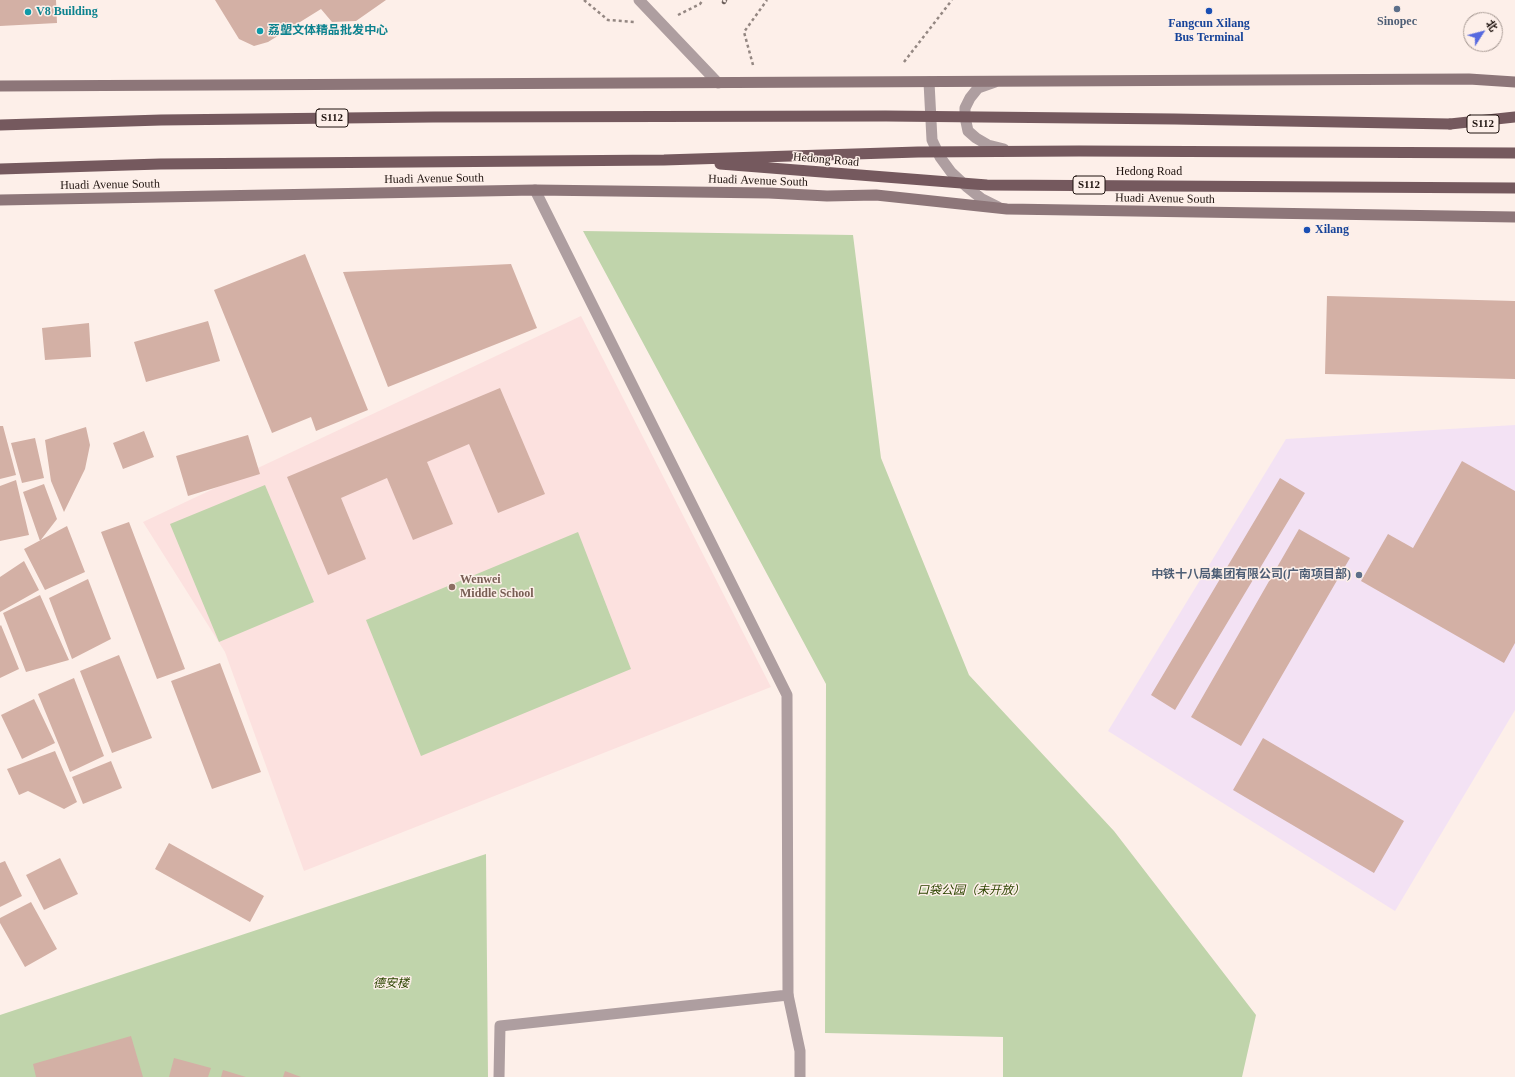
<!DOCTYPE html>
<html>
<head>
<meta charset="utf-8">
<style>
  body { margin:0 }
  #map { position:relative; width:1515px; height:1077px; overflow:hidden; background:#fdefe9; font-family:"Times New Roman","Noto Sans SC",serif }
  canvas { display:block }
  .north { position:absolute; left:1463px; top:12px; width:40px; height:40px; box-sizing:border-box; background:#fdefe9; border:1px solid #a49791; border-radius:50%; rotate:54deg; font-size:11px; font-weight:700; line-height:16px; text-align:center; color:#1e120e }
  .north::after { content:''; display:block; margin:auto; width:14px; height:18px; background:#5669df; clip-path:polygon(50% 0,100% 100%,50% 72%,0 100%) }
</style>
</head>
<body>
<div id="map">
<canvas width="1515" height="1077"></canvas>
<div class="north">北</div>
</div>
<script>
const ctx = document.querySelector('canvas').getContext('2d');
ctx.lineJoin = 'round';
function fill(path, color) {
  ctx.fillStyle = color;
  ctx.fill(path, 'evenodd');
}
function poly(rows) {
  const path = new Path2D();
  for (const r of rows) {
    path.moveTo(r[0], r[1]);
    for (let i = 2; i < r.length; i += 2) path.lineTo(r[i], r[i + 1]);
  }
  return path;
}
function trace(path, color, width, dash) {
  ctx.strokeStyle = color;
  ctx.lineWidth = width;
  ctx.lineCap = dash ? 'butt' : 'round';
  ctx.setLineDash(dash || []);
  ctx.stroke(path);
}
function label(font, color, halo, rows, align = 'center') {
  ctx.font = font + ' "Times New Roman","Noto Sans SC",serif';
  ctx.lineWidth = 3;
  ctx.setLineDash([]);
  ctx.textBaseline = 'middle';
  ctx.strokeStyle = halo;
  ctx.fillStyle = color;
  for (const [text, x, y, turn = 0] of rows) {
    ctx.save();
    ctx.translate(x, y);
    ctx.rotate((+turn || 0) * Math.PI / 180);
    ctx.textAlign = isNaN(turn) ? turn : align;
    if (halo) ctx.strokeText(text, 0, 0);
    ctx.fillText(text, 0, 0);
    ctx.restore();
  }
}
const commercial = poly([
  [1515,425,1515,710,1395,911,1108,731,1286,439]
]);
const education = poly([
  [581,316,771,687,304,871,225,652,143,522]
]);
const green = poly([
  [583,231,853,235,881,458,969,675,1114,831,1256,1015,1242,1077,1003,1077,1003,1037,825,1033,826,684],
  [265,485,314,602,219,642,170,524],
  [578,532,631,669,421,756,366,620],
  [486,854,488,1077,0,1077,0,1015]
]);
const building = poly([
  [0,0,56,0,57,23,0,26],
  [215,0,386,0,356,21,332,22,321,9,268,42,254,46,239,39],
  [305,254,368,410,316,431,311,417,272,433,214,290],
  [511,264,537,328,388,387,343,272],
  [1327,296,1515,301,1515,379,1325,374],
  [208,321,220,361,146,382,134,342],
  [89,323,91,357,45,360,42,328],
  [500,388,545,494,498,513,469,444,427,462,453,524,413,540,387,478,341,498,366,559,328,575,287,477],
  [0,426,3,426,16,475,0,479],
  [86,427,90,445,85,469,64,512,51,481,45,440],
  [144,431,154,457,123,469,113,443],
  [248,435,260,474,188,496,176,456],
  [35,438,44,478,22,483,11,443],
  [1462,461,1515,491,1515,643,1504,663,1361,581,1388,534,1413,548],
  [1280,478,1305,493,1175,710,1151,695],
  [16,480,29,535,0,541,0,486],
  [44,484,57,519,40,541,23,492],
  [129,522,185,669,157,679,101,532],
  [67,526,85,572,45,590,24,549],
  [1299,529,1350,558,1241,746,1191,717],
  [24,561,39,590,0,612,0,577],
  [88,579,111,639,72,659,49,598],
  [40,595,69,660,26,672,3,613],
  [1,625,19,669,0,678,0,626],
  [119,655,152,738,112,753,80,671],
  [220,663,261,772,212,789,171,681],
  [74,678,104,756,70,772,38,694],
  [34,699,55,743,22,759,1,715],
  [1263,738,1404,821,1374,873,1233,790],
  [55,751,77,802,64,809,28,791,19,795,7,769],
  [111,761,122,788,83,804,72,777],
  [169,843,264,896,250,922,155,869],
  [60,858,78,894,44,910,26,875],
  [5,861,22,896,0,907,0,863],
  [31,902,57,949,25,967,0,923,0,918],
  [131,1036,143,1077,36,1077,33,1064],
  [174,1058,211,1068,208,1077,169,1077],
  [223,1070,246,1077,221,1077],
  [285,1071,301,1077,283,1077]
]);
const path = poly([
  [584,0,608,20,634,22],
  [678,15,700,4,703,0],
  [904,62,952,0],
  [753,65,744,32,767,0]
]);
const service = poly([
  [639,0,718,83],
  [788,995,800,1051,800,1077]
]);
const minor = poly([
  [995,82,978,88,970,98,965,108,965,117,968,131,976,138,988,145,1004,149],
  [499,1077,500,1026,788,995,787,695,535,190]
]);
const tertiary = poly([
  [929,82,932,140,940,157,951,172,967,187,982,199,998,207]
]);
const secondary = poly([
  [0,86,1469,79,1515,82],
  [0,200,535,190,769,193,827,196,876,195,1007,209,1515,217]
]);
const primary = poly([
  [1450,124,1515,117]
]);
const rail = poly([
  [724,2,725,0]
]);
const primaryBridge = poly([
  [0,125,161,120,433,117,886,116,1175,119,1450,124],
  [720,164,987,185,1515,188],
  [0,169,160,164,664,160,918,152,1079,151,1515,153]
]);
const markers = [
  [1397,9,4,"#5c6f8a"],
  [1209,11,4,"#1a4fb4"],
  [28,12,4,"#0f9aa8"],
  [260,31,4,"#0f9aa8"],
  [1307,230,4,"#1a4fb4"],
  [1359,575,4,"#5c6f8a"],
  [452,587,4,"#8d6e63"]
];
const shields = [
  [332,118,32],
  [1483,124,32],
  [1089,185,32]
];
const shieldNames = [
  ["S112",332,118],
  ["S112",1483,124],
  ["S112",1089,185]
];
const cultureNames = [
  ["V8 Building",36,12],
  ["荔塱文体精品批发中心",268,31]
];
const serviceNames = [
  ["Sinopec",1397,22],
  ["中铁十八局集团有限公司(广南项目部)",1351,575,"right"]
];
const transitNames = [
  ["Fangcun Xilang",1209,24],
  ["Bus Terminal",1209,38],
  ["Xilang",1315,230,"left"]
];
const streetNames = [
  ["Hedong Road",826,160,5],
  ["Hedong Road",1149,172],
  ["Huadi Avenue South",434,179,-1],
  ["Huadi Avenue South",758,181,2],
  ["Huadi Avenue South",110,185,-1],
  ["Huadi Avenue South",1165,199,1]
];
const educationNames = [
  ["Wenwei",460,580],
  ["Middle School",460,594]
];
const parkNames = [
  ["口袋公园（未开放）",971,891],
  ["德安楼",391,984]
];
fill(commercial, '#f3e2f4');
fill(education, '#fce1df');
fill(green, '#c0d4ab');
fill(building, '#d3b0a5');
trace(path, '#948782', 2.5, [3, 3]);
trace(service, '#ae9ea0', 11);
trace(minor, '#ae9ea0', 11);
trace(tertiary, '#ae9ea0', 11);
trace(secondary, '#8d7679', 11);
trace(primary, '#75595e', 11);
trace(rail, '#6a5d59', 4.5);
trace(rail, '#fdefe9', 3, [9]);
trace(primaryBridge, '#75595e', 11);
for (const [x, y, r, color] of markers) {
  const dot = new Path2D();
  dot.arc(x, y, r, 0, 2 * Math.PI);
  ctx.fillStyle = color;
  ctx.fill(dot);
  trace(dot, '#fdefe9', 1.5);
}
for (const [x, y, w] of shields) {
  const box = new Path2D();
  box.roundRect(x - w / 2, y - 9, w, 18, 3);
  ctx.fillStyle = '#fdefe9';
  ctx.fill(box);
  trace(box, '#1e120e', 1);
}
label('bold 11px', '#1e120e', null, shieldNames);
label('bold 12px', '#0d838f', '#fdefe9', cultureNames, 'left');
label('bold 12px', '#4e5e75', '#fdefe9', serviceNames);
label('bold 12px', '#164399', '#fdefe9', transitNames);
label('12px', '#1e120e', '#fdefe9', streetNames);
label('bold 12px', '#785e54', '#fdefe9', educationNames, 'left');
label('italic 12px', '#2d4501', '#fdefe9', parkNames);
</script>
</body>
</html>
